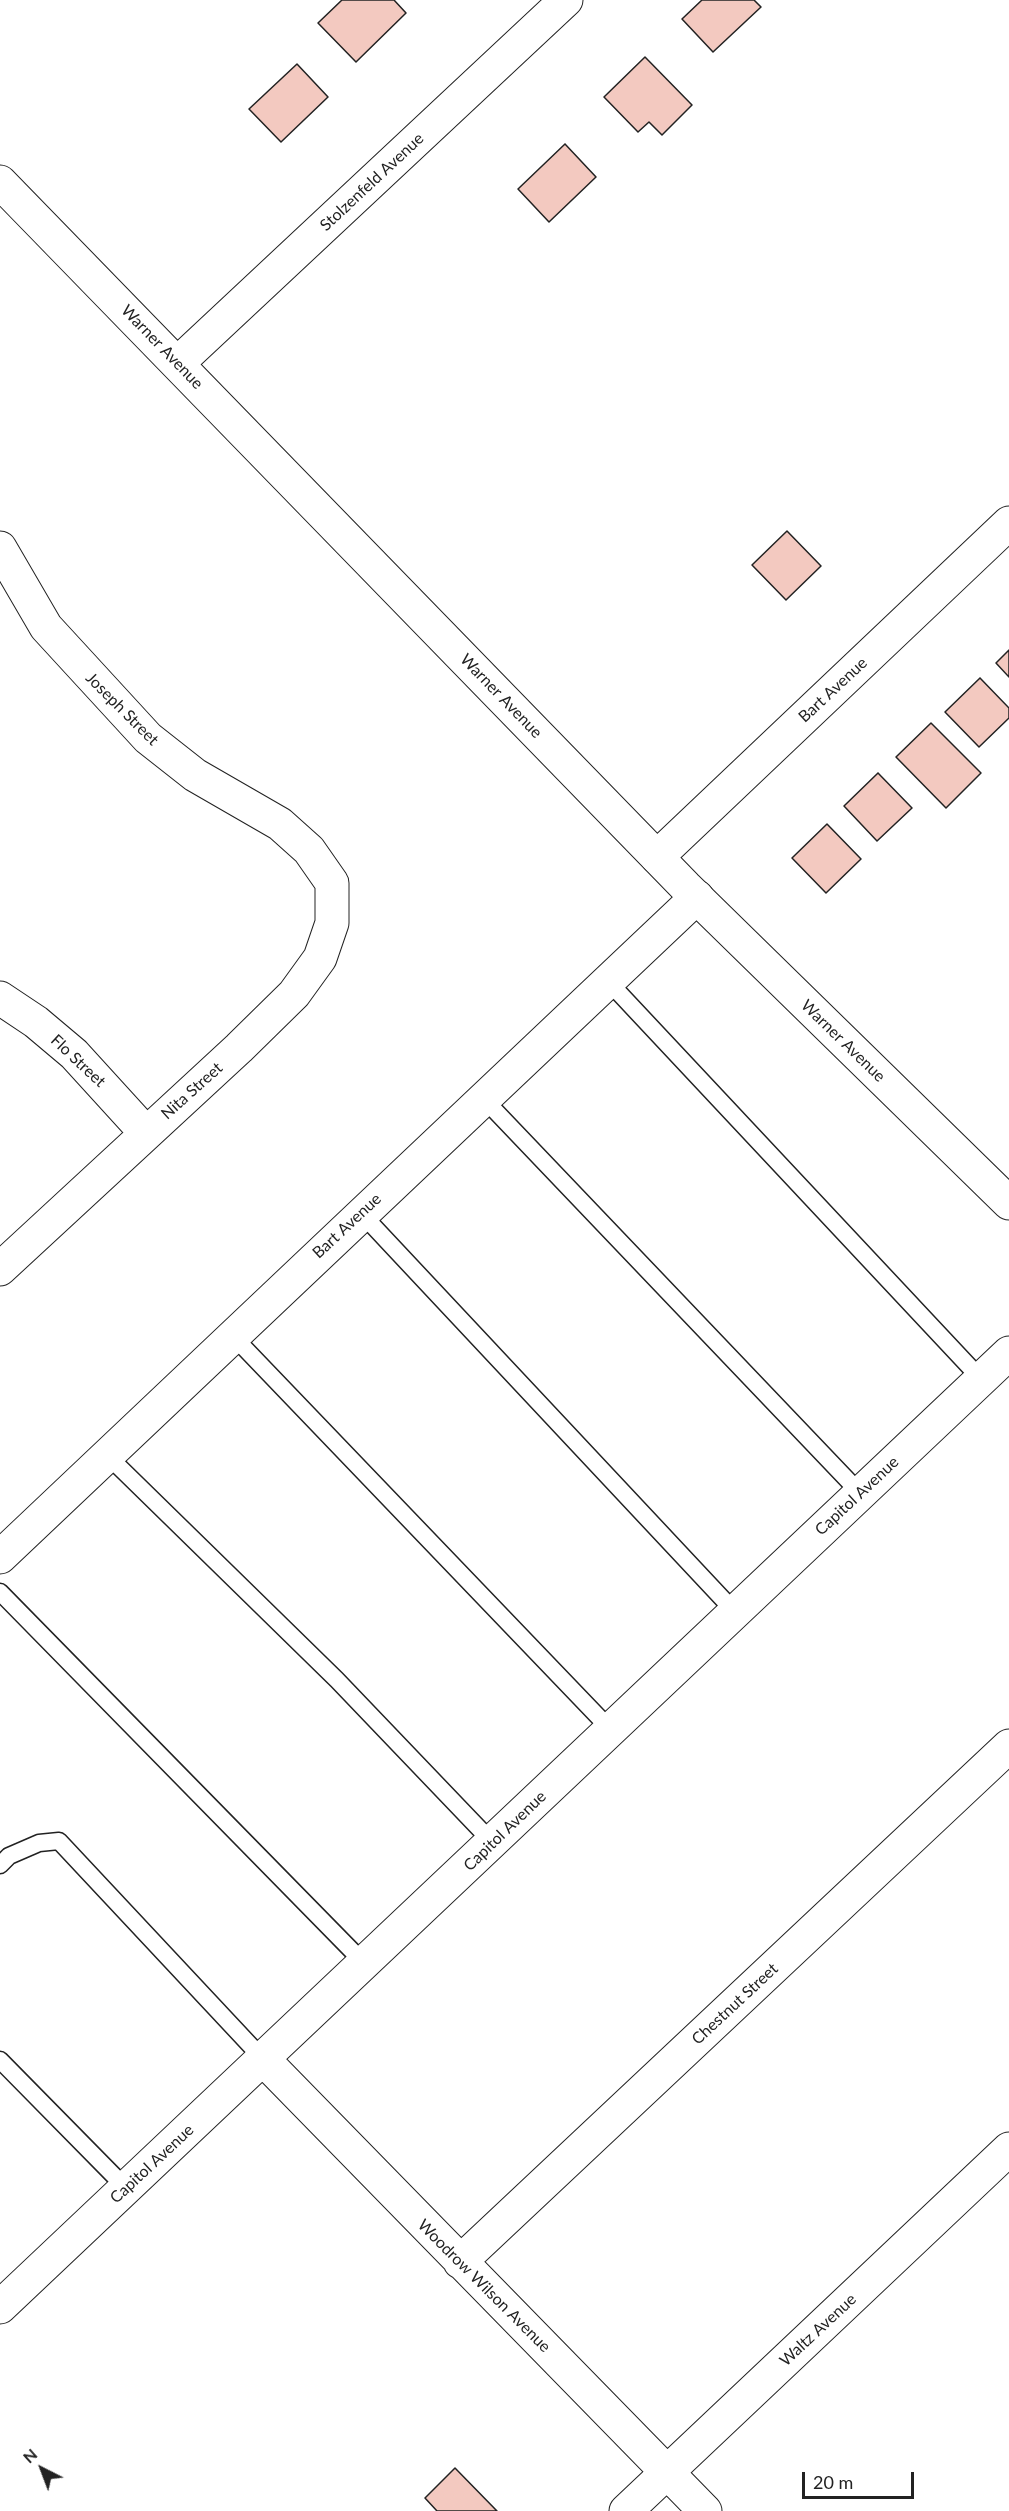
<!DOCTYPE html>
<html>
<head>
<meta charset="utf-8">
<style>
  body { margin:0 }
  #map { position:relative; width:1009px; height:2511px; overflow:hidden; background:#fff; font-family:Lato,sans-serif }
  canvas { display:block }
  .north { position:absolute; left:12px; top:2439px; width:60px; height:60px; -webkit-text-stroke:4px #fff; paint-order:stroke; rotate:318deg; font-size:16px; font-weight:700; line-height:24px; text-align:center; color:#222 }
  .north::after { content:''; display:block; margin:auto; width:21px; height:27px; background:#222; clip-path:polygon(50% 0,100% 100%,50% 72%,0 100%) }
  .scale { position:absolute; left:802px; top:2472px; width:112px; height:27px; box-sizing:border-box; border:3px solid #222; border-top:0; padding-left:8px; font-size:18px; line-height:21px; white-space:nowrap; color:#222; -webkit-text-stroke:4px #fff; paint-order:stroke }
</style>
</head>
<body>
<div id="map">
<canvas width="1009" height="2511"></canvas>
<div class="north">N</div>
<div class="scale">20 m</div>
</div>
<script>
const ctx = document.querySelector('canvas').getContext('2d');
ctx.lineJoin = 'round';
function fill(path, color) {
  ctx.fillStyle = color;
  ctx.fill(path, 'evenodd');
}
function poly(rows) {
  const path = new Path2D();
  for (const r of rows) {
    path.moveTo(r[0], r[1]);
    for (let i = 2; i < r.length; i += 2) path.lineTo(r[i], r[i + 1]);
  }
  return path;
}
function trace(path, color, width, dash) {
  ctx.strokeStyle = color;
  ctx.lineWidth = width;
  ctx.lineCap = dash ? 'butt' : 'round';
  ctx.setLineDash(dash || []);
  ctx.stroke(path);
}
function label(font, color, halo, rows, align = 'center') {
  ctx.font = font + ' Lato,sans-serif';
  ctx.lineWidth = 4.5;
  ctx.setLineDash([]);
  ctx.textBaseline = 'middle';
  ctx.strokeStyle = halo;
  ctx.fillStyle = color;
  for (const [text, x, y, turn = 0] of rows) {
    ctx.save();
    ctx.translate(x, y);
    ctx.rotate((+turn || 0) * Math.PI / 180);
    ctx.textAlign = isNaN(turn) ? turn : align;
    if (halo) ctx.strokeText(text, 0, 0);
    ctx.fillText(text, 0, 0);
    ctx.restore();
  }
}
const building = poly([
  [342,0,394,0,406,13,356,62,318,23,342,0],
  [702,0,754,0,761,7,713,52,682,19,702,0],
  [645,57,692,105,662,135,649,122,638,132,604,97,645,57],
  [297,64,328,97,281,142,249,109,297,64],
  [565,144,596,177,549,222,518,189,565,144],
  [787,531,821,566,786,600,752,565,787,531],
  [1009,650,1009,677,996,663,1009,650],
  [980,678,1009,708,1009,718,979,747,945,712,980,678],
  [931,723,981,773,946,808,896,757,931,723],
  [878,773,912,808,877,841,844,806,878,773],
  [827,824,861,859,826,893,792,858,827,824],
  [455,2468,497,2511,437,2511,425,2498,455,2468]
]);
const service = poly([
  [607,980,981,1379],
  [483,1098,860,1493],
  [361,1213,735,1612],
  [232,1335,611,1730],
  [107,1455,337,1680,493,1843],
  [0,1592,365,1964],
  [0,1865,9,1856,39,1843,59,1841,264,2060],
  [0,2060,126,2188]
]);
const minor = poly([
  [178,363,566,0],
  [0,548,46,627,148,738,195,775,280,824,309,850,332,883,332,923,320,958,294,994,239,1048,0,1269],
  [657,857,1009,523],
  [0,998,36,1022,74,1054,146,1133],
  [0,1557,697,897],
  [264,2060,705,2511],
  [460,2262,1009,1746],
  [0,2307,1009,1353],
  [626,2511,1009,2149]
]);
const tertiary = poly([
  [0,182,686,887,1009,1203]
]);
const streetNames = [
  ["Stolzenfeld Avenue",372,182,-43],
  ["Warner Avenue",162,347,46],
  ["Bart Avenue",833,690,-43],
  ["Warner Avenue",501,696,46],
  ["Joseph Street",122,709,45],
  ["Warner Avenue",843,1041,44],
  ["Flo Street",78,1061,43],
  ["Nita Street",192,1091,-42],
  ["Bart Avenue",347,1226,-43],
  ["Capitol Avenue",857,1496,-43],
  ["Capitol Avenue",505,1831,-44],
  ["Chestnut Street",735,2004,-43],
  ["Capitol Avenue",152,2164,-43],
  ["Woodrow Wilson Avenue",484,2286,45],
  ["Waltz Avenue",818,2330,-43]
];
fill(building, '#f3c9c0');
trace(building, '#222', 1.5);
trace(service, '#222', 19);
trace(minor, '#222', 35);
trace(tertiary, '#222', 35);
trace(service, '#fff', 16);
trace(minor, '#fff', 33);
trace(tertiary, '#fff', 33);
label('16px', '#222', '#fff', streetNames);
</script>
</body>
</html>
